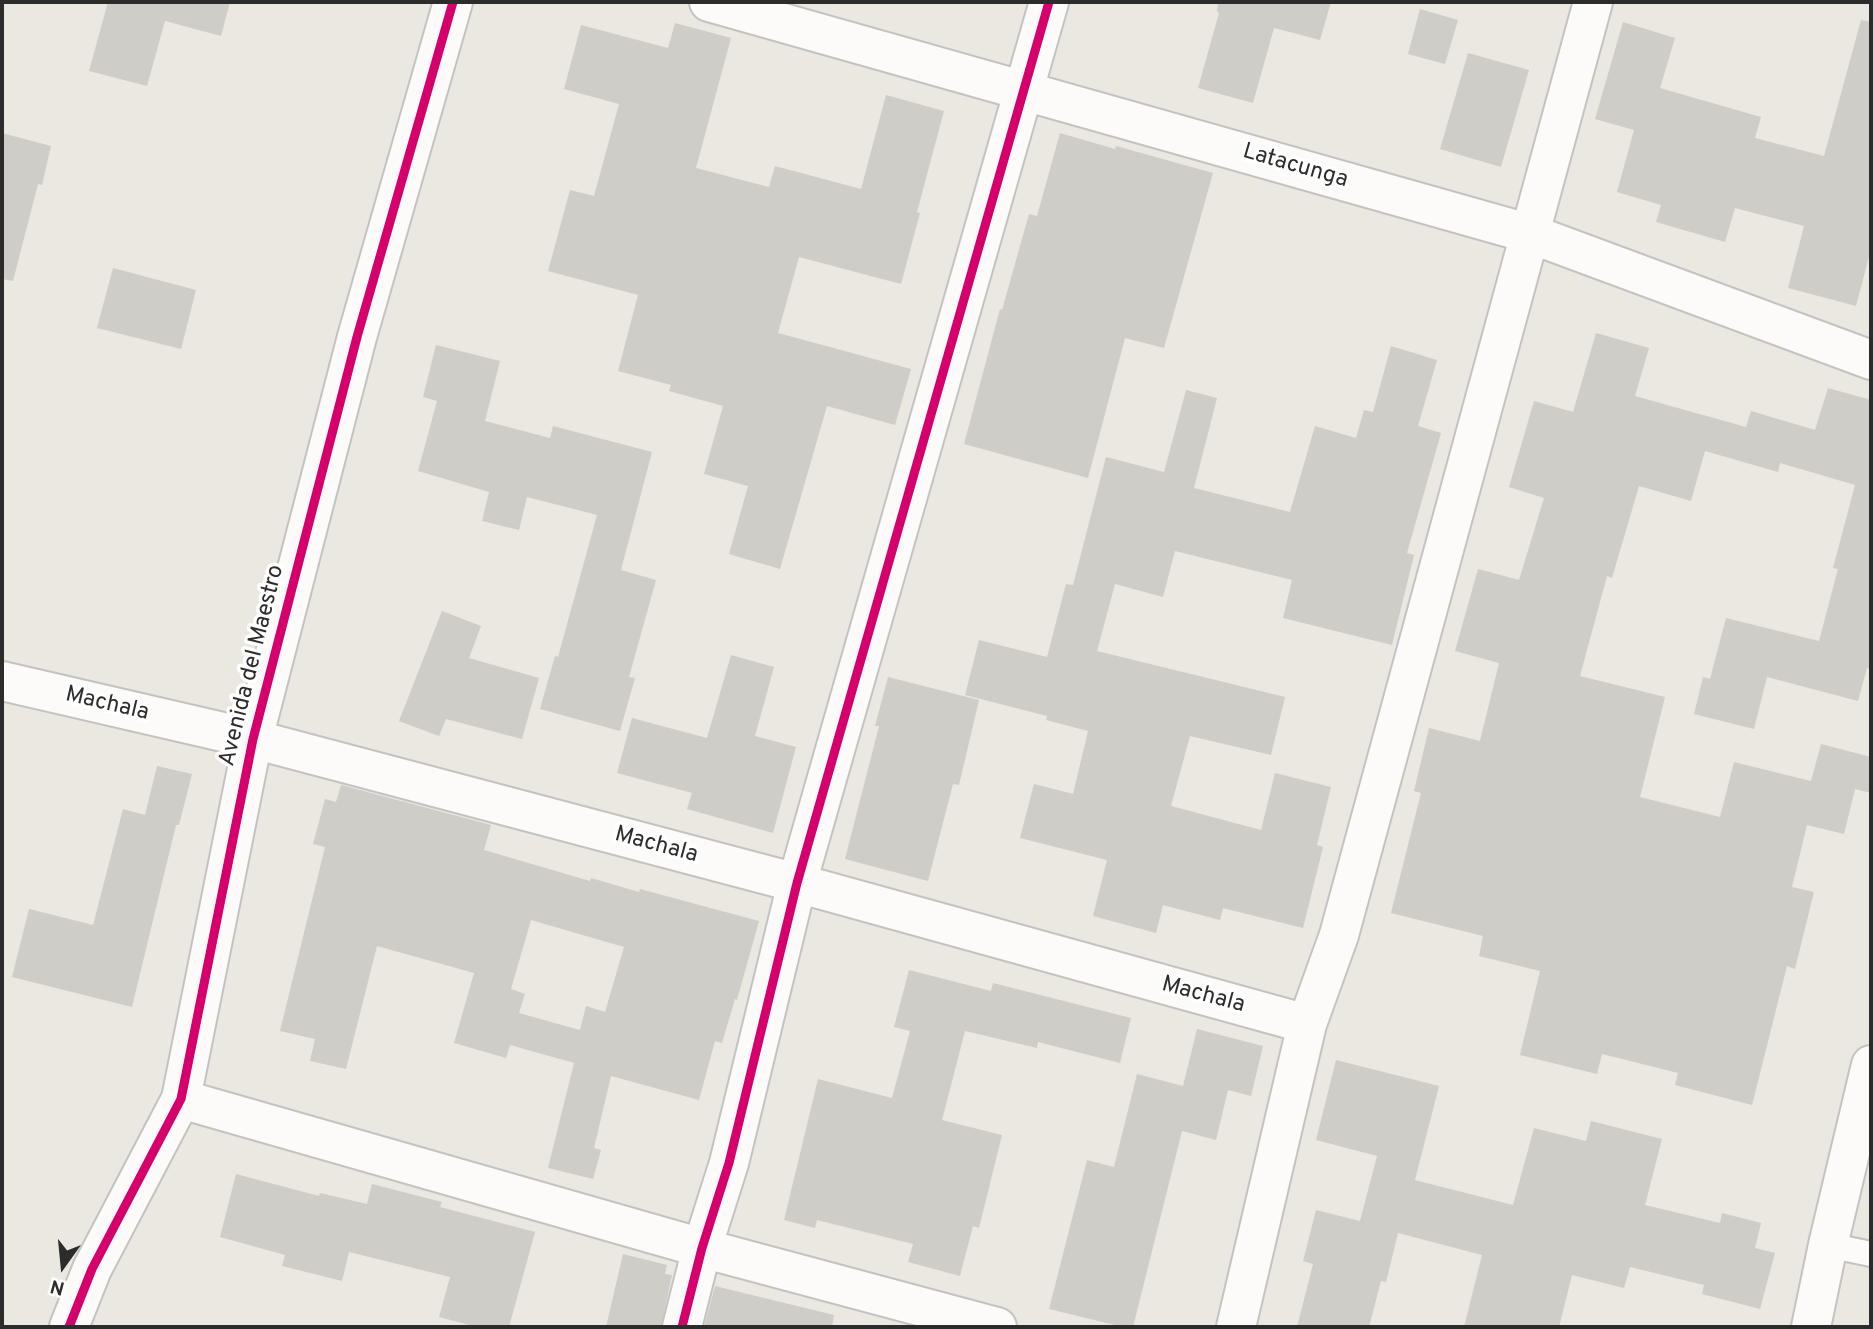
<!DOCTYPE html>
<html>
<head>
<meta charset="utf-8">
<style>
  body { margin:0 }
  #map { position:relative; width:1873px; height:1329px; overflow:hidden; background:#ebe7e1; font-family:Overpass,sans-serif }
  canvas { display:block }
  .frame { position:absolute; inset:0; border:4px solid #2c2c2c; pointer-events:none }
  .north { position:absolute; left:28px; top:1231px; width:70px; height:70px; -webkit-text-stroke:5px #fff; paint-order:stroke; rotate:195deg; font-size:19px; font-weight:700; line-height:28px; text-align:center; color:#2c2c2c }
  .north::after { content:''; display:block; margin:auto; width:24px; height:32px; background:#2c2c2c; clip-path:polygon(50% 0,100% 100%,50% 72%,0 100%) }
</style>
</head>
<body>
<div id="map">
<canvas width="1873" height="1329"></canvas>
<div class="frame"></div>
<div class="north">N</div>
</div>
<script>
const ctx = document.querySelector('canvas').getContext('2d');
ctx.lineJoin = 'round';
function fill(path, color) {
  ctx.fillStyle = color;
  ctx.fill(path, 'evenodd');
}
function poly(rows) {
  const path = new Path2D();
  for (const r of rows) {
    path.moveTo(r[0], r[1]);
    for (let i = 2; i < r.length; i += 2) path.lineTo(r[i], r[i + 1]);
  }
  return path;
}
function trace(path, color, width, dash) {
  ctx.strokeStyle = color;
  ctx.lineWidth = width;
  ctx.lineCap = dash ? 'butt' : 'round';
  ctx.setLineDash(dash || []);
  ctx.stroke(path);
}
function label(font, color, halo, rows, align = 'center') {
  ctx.font = font + ' Overpass,sans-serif';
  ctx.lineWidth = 7;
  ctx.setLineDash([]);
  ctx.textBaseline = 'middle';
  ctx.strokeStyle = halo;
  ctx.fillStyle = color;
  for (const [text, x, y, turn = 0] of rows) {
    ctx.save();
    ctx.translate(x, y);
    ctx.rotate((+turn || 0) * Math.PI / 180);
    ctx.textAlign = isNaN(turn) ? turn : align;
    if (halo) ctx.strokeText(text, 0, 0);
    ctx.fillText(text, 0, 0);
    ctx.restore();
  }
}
const building = poly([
  [108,2,230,2,221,36,165,21,147,86,89,71],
  [1218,2,1331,2,1320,40,1274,28,1253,103,1198,88,1219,13,1217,12],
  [1420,9,1458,20,1445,64,1408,54],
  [1861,20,1871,22,1871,249,1856,306,1788,288,1804,226,1735,208,1725,242,1656,222,1661,205,1617,192,1634,130,1595,119,1623,22,1675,38,1660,88,1761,117,1755,138,1824,156],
  [675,23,731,38,696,168,769,187,775,166,861,189,886,95,944,111,917,212,920,213,901,284,799,257,778,333,911,369,895,425,827,406,780,569,729,554,748,486,704,474,723,406,669,391,671,385,618,371,638,295,548,271,570,190,594,196,619,104,564,89,581,25,668,48],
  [1468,53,1529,70,1501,167,1440,149],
  [2,133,51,146,42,185,38,184,13,281,2,279],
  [1060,133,1115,149,1116,146,1213,173,1164,348,1125,338,1088,478,964,444,1000,309,1002,310,1029,214,1037,216],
  [113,268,196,290,181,349,97,328],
  [1596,333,1649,348,1635,396,1746,427,1751,411,1815,430,1828,388,1871,400,1871,457,1869,466,1871,466,1871,669,1867,668,1858,701,1767,677,1754,729,1694,714,1703,677,1710,679,1726,618,1819,641,1838,569,1833,568,1855,485,1780,463,1778,472,1705,451,1691,501,1639,486,1612,578,1607,576,1580,676,1665,697,1640,797,1720,817,1734,762,1811,781,1821,744,1871,757,1871,793,1855,789,1844,834,1807,825,1792,887,1814,892,1795,969,1787,966,1752,1105,1675,1085,1678,1073,1602,1054,1597,1074,1520,1055,1540,971,1479,956,1483,936,1391,913,1421,793,1414,791,1429,728,1480,741,1499,663,1455,651,1478,569,1519,580,1544,498,1509,487,1534,401,1573,412],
  [436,345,500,361,485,421,550,438,553,426,652,452,621,570,656,580,629,677,635,678,620,731,540,709,555,656,558,657,597,515,527,497,519,530,482,521,489,492,418,471,437,401,423,397],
  [1391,346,1437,360,1418,426,1441,433,1407,553,1414,555,1392,645,1283,618,1292,580,1175,551,1163,597,1115,584,1097,651,1285,697,1271,755,1190,736,1171,806,1261,830,1275,773,1331,787,1317,845,1323,847,1303,928,1223,908,1220,920,1163,905,1156,933,1093,916,1107,860,1020,838,1034,784,1073,794,1088,731,1046,720,1047,716,965,695,979,640,1047,657,1066,584,1073,585,1106,457,1164,472,1186,390,1217,398,1194,488,1290,512,1315,426,1356,438,1364,410,1373,412],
  [442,611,481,626,469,658,539,678,522,739,446,719,439,736,399,721],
  [731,655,774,667,755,736,796,747,773,833,687,809,692,793,617,773,632,718,707,738],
  [888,677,979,700,959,785,953,784,928,881,845,859,879,726,875,726],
  [157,766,192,774,179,825,176,825,132,1007,12,977,29,909,93,925,123,809,145,815],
  [341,785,491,825,484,850,590,881,591,878,639,892,640,889,759,921,737,1000,735,999,722,1043,715,1041,699,1100,611,1076,594,1148,601,1150,593,1179,548,1168,574,1063,510,1045,506,1058,454,1043,474,973,377,946,346,1069,310,1061,315,1039,280,1031,325,847,313,844,325,799,336,802],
  [531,920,624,947,605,1012,586,1006,580,1030,519,1013,525,994,511,989],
  [909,970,991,991,993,983,1131,1018,1120,1063,1038,1042,1037,1048,965,1031,942,1120,1002,1135,979,1228,973,1226,960,1276,908,1262,913,1244,817,1220,815,1228,784,1220,818,1079,892,1098,910,1031,894,1027],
  [1197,1029,1263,1046,1251,1096,1228,1090,1216,1140,1182,1131,1133,1327,1123,1327,1049,1309,1087,1160,1114,1167,1137,1074,1183,1086],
  [1336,1060,1439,1086,1415,1180,1513,1205,1534,1128,1586,1141,1591,1121,1662,1139,1645,1205,1720,1223,1722,1213,1761,1223,1755,1248,1775,1253,1760,1309,1702,1294,1704,1285,1630,1267,1624,1288,1572,1275,1559,1327,1464,1327,1482,1255,1398,1233,1386,1282,1381,1281,1369,1327,1297,1327,1313,1264,1303,1261,1316,1210,1360,1221,1377,1156,1316,1140],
  [236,1174,319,1196,320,1193,367,1204,372,1184,442,1202,440,1207,535,1232,509,1327,477,1327,439,1317,450,1277,349,1252,342,1281,282,1266,285,1255,220,1237],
  [623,1254,667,1265,665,1274,672,1275,661,1327,606,1327],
  [715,1286,834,1315,832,1327,704,1327]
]);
const service = poly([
  [1828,1245,1871,1254]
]);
const minor = poly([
  [709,2,1531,234,1871,360],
  [2,681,253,739,797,883,1307,1024],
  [181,1099,702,1248,997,1327],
  [69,1327,92,1269,181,1099,253,739,357,337,453,2],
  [682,1327,702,1248,729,1163,797,883,1049,2],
  [1236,1327,1307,1024,1339,935,1593,2],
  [1811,1327,1828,1245,1871,1065]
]);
const cycleway = poly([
  [69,1327,92,1269,181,1099,253,739,357,337,453,2],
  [682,1327,702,1248,729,1163,797,883,1049,2]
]);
const streetNames = [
  ["Latacunga",1295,167,16],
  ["Avenida del Maestro",253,666,-76],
  ["Machala",107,705,13],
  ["Machala",656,846,15],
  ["Machala",1203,996,15]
];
fill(building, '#cfcdc8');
trace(service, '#c4c3c3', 28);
trace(minor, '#c4c3c3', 42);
trace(service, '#fcfbfa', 24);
trace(minor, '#fcfbfa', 38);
trace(cycleway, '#d6006c', 9);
label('23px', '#2c2c2c', '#fff', streetNames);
</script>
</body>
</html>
